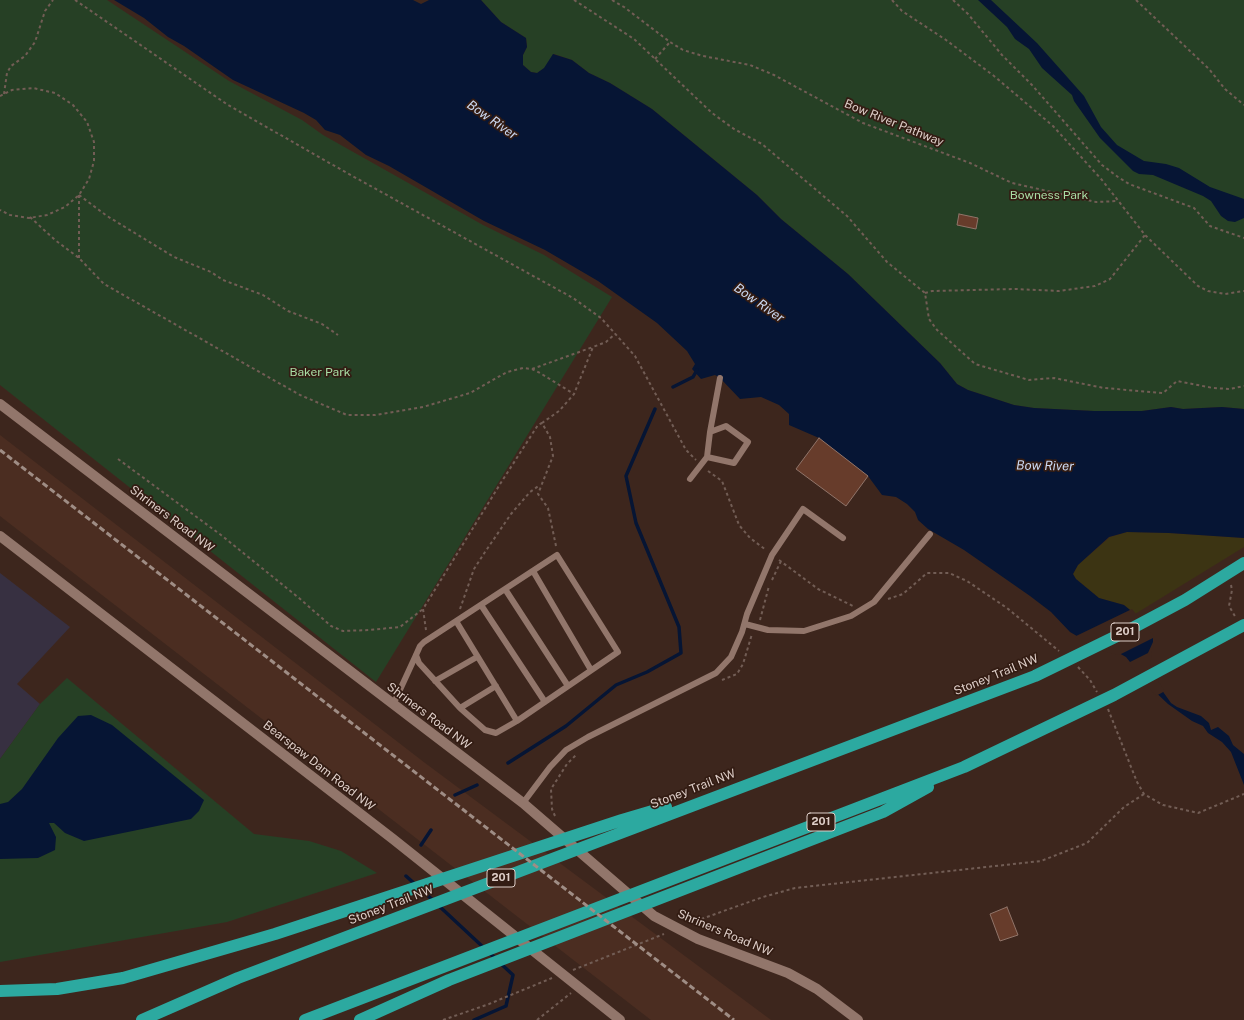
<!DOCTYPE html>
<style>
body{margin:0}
canvas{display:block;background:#3d261d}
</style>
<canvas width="1244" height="1020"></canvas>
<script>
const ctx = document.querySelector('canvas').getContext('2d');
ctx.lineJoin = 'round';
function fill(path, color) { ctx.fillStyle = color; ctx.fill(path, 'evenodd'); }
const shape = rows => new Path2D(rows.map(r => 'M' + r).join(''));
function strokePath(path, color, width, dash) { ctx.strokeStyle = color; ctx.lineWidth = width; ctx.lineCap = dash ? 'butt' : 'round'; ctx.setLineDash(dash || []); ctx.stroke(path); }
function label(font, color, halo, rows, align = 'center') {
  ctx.font = font + ' "Public Sans",sans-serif'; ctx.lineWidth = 3.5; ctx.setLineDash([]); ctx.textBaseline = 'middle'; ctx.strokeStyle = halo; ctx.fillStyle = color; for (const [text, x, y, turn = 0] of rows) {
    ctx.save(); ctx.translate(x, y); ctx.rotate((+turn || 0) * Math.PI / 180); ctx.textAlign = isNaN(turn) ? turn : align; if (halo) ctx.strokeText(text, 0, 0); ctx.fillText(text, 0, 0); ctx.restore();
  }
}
fill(shape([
 [0,435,425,763,771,1020,651,1020,0,516]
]), '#4b2d21');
fill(shape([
 [0,573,70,627,17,684,40,704,0,759]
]), '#373041');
fill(shape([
 [0,0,107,0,229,81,302,120,323,135,483,225,544,255,612,297,376,682,0,385],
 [481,0,1244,0,1244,409,1222,407,1183,409,1171,407,1142,411,1094,411,1034,408,1014,405,968,390,957,384,940,363,848,274,781,219,757,195,652,109,610,83,589,73,572,60,554,54,545,68,537,73,531,72,523,65,523,55,527,47,526,38,501,22],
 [67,678,254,834,309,841,341,851,377,873,227,922,0,962,0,759,40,704]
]), '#264025');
fill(shape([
 [1127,532,1169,533,1244,538,1244,547,1135,614,1124,605,1099,598,1076,579,1073,574,1078,565,1110,537]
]), '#3c3413');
fill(shape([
 [114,0,413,0,421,4,429,0,481,0,501,22,526,38,527,47,523,55,523,65,531,72,537,73,544,68,553,54,572,60,589,73,610,83,652,109,757,195,781,219,848,274,940,363,957,384,968,390,1014,405,1034,408,1094,411,1142,411,1171,407,1183,409,1222,407,1244,409,1244,538,1169,533,1127,532,1109,537,1078,565,1073,574,1076,579,1099,598,1124,605,1135,614,1153,637,1153,642,1148,653,1147,666,1154,679,1171,703,1177,707,1201,716,1209,723,1211,730,1218,727,1229,736,1233,745,1244,754,1244,785,1231,752,1222,742,1208,733,1203,726,1192,721,1168,704,1149,686,1126,657,1117,652,1099,649,1070,632,1051,612,1030,596,964,550,928,529,918,520,915,512,907,504,896,497,882,495,868,476,819,438,789,425,789,414,779,405,761,397,740,399,720,378,715,375,701,379,692,369,695,364,687,351,657,323,598,281,545,250,484,221,389,166,366,155,340,135,325,130,316,120,304,113,233,80,184,46,168,37,144,18],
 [978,0,991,0,1037,43,1084,96,1101,127,1117,145,1144,161,1166,164,1179,168,1210,187,1244,199,1244,218,1235,222,1228,221,1221,216,1211,201,1203,196,1153,175,1139,174,1133,171,1100,138,1074,101,1072,95,1042,68,1029,49,1015,39,1007,27],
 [91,715,112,725,204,800,199,811,191,819,84,841,65,833,54,823,49,823,56,837,55,850,38,858,0,859,0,804,8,802,22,789,58,738,78,716]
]), '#061534');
fill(shape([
 [1132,609,1155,637,1119,655,1099,650,1074,637],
 [1152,651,1150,669,1165,691,1156,696,1128,663]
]), '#3d261d');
strokePath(shape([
 [673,387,693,377,697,370],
 [508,763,566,726,616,685,647,672,681,653,679,627,636,523,626,476,655,409],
 [455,795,477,785],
 [421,845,431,830],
 [406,876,416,885],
 [420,889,434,901],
 [438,905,513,975,506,1006,474,1020]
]), '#061534', 3.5);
const building = shape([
 [959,214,978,218,976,229,957,225,959,214],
 [819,438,868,476,846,506,796,469,819,438],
 [1007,907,1018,935,1000,941,990,914,1007,907]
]);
fill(building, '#673c2b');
strokePath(building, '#907469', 1);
strokePath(shape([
 [75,0,228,105,347,173,573,298,601,318,635,356,686,450,696,460],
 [574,0,634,39,712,113,734,129,762,144,847,216,887,262,925,293,929,319,937,330,975,364,1029,380,1054,378,1104,388,1163,393,1177,381,1213,388,1230,389,1244,386],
 [612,0,624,7,670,42,683,50,703,56,750,65,774,75,863,123,970,163,1012,183,1096,202,1118,201],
 [892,0,902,11,946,40,994,76,1053,126,1102,180,1145,235,1198,286,1208,291,1225,294,1244,291],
 [953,0,968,14,1002,55,1032,85,1102,165,1118,177,1129,184,1194,208,1210,226,1244,238],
 [1136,0,1209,69,1225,89,1244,105],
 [655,59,670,42],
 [4,94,7,73,11,66,25,56,35,42,45,11,53,0],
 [0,96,12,90,33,88,55,93,73,105,87,122,94,142,94,161,89,179,79,195,65,207,47,215,29,218,10,215,0,210],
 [79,195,107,216,174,257,211,272,223,280,263,295,288,311,322,324,338,335],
 [79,195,79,258],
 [30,217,55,240,79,258,104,284,300,395,347,415,375,415,423,407,470,393,507,372,523,368,532,369,540,373,574,394],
 [925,293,932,291,1015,289,1059,291,1095,286,1110,279,1145,235],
 [532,369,593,347],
 [118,459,221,535,299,598,331,626,343,631,369,630,400,627,423,609],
 [708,471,722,481,739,525,750,538,766,550],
 [556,546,548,508,538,494,553,456,550,437,542,423,559,411,574,394,593,347,606,342,615,334],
 [779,560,818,589,853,606],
 [772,580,781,561],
 [1231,585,1232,590,1229,606,1236,618],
 [888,599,903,594,927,573,949,573,967,581,1007,608,1059,651],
 [460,609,474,569,485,552,511,514,530,492,540,485],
 [760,620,769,586],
 [426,630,423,609,502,481,538,425,542,423],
 [1078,667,1090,680,1097,692],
 [722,680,737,674,743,664,752,634],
 [1108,709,1137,782,1144,794,1163,805,1198,813,1244,794],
 [555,816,552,809,551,789,567,764,576,755],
 [690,923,763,897,795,888,1041,861,1087,843,1124,807,1144,794],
 [573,970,664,934],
 [443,1020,489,1004,552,978],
 [537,1020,571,993]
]), '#725d55', 2, [3, 3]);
strokePath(shape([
 [710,432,720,378],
 [690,479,707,457,734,463,748,442,726,426,710,432,707,457],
 [533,571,591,670],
 [505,589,568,686],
 [481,605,545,702],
 [456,621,517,721],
 [745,624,768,630,804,631,851,616,874,602,930,534],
 [435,681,477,657],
 [393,705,416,655,420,646,424,642,557,555,618,652,517,721,496,733,485,730,460,708,419,663,416,655],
 [460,708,496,686],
 [523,803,550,767,566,750,588,737,716,673,731,657,742,632,747,614,772,555,803,509,843,538]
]), '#92766b', 6);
strokePath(shape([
 [0,404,523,803,654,916,698,939,788,973,817,989,858,1020],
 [0,536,393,839,620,1020]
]), '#92766b', 10);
strokePath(shape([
 [0,991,57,989,123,978,275,934,622,820,666,807],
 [142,1020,238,978,1035,676,1125,632,1185,600,1244,563],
 [305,1020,964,767,1114,695,1244,625],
 [360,1020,449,980,883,812,928,787]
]), '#2ca9a0', 12);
strokePath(shape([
 [0,450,734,1020]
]), '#9f8d85', 3, [6, 3]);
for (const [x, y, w] of [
 [1125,632,28],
 [821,822,28],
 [501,878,28]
]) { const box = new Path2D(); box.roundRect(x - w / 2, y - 9, w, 18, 3); ctx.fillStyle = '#331c13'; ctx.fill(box); strokePath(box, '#decec8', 1); }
label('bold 11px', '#decec8', null, [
 ["201",1125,632],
 ["201",821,822],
 ["201",501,878]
]);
label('12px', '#decec8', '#331c13', [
 ["Bow River Pathway",894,123,22],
 ["Shriners Road NW",172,519,37],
 ["Stoney Trail NW",996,675,-22],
 ["Shriners Road NW",429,716,37],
 ["Bearspaw Dam Road NW",319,766,38],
 ["Stoney Trail NW",693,789,-21],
 ["Stoney Trail NW",391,905,-21],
 ["Shriners Road NW",725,933,23]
]);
label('12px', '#a8dea5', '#331c13', [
 ["Bowness Park",1049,195],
 ["Baker Park",320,372]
]);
label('italic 13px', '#cbd9f3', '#331c13', [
 ["Bow River",492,120,35],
 ["Bow River",759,303,35],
 ["Bow River",1045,466,1]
]);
</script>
